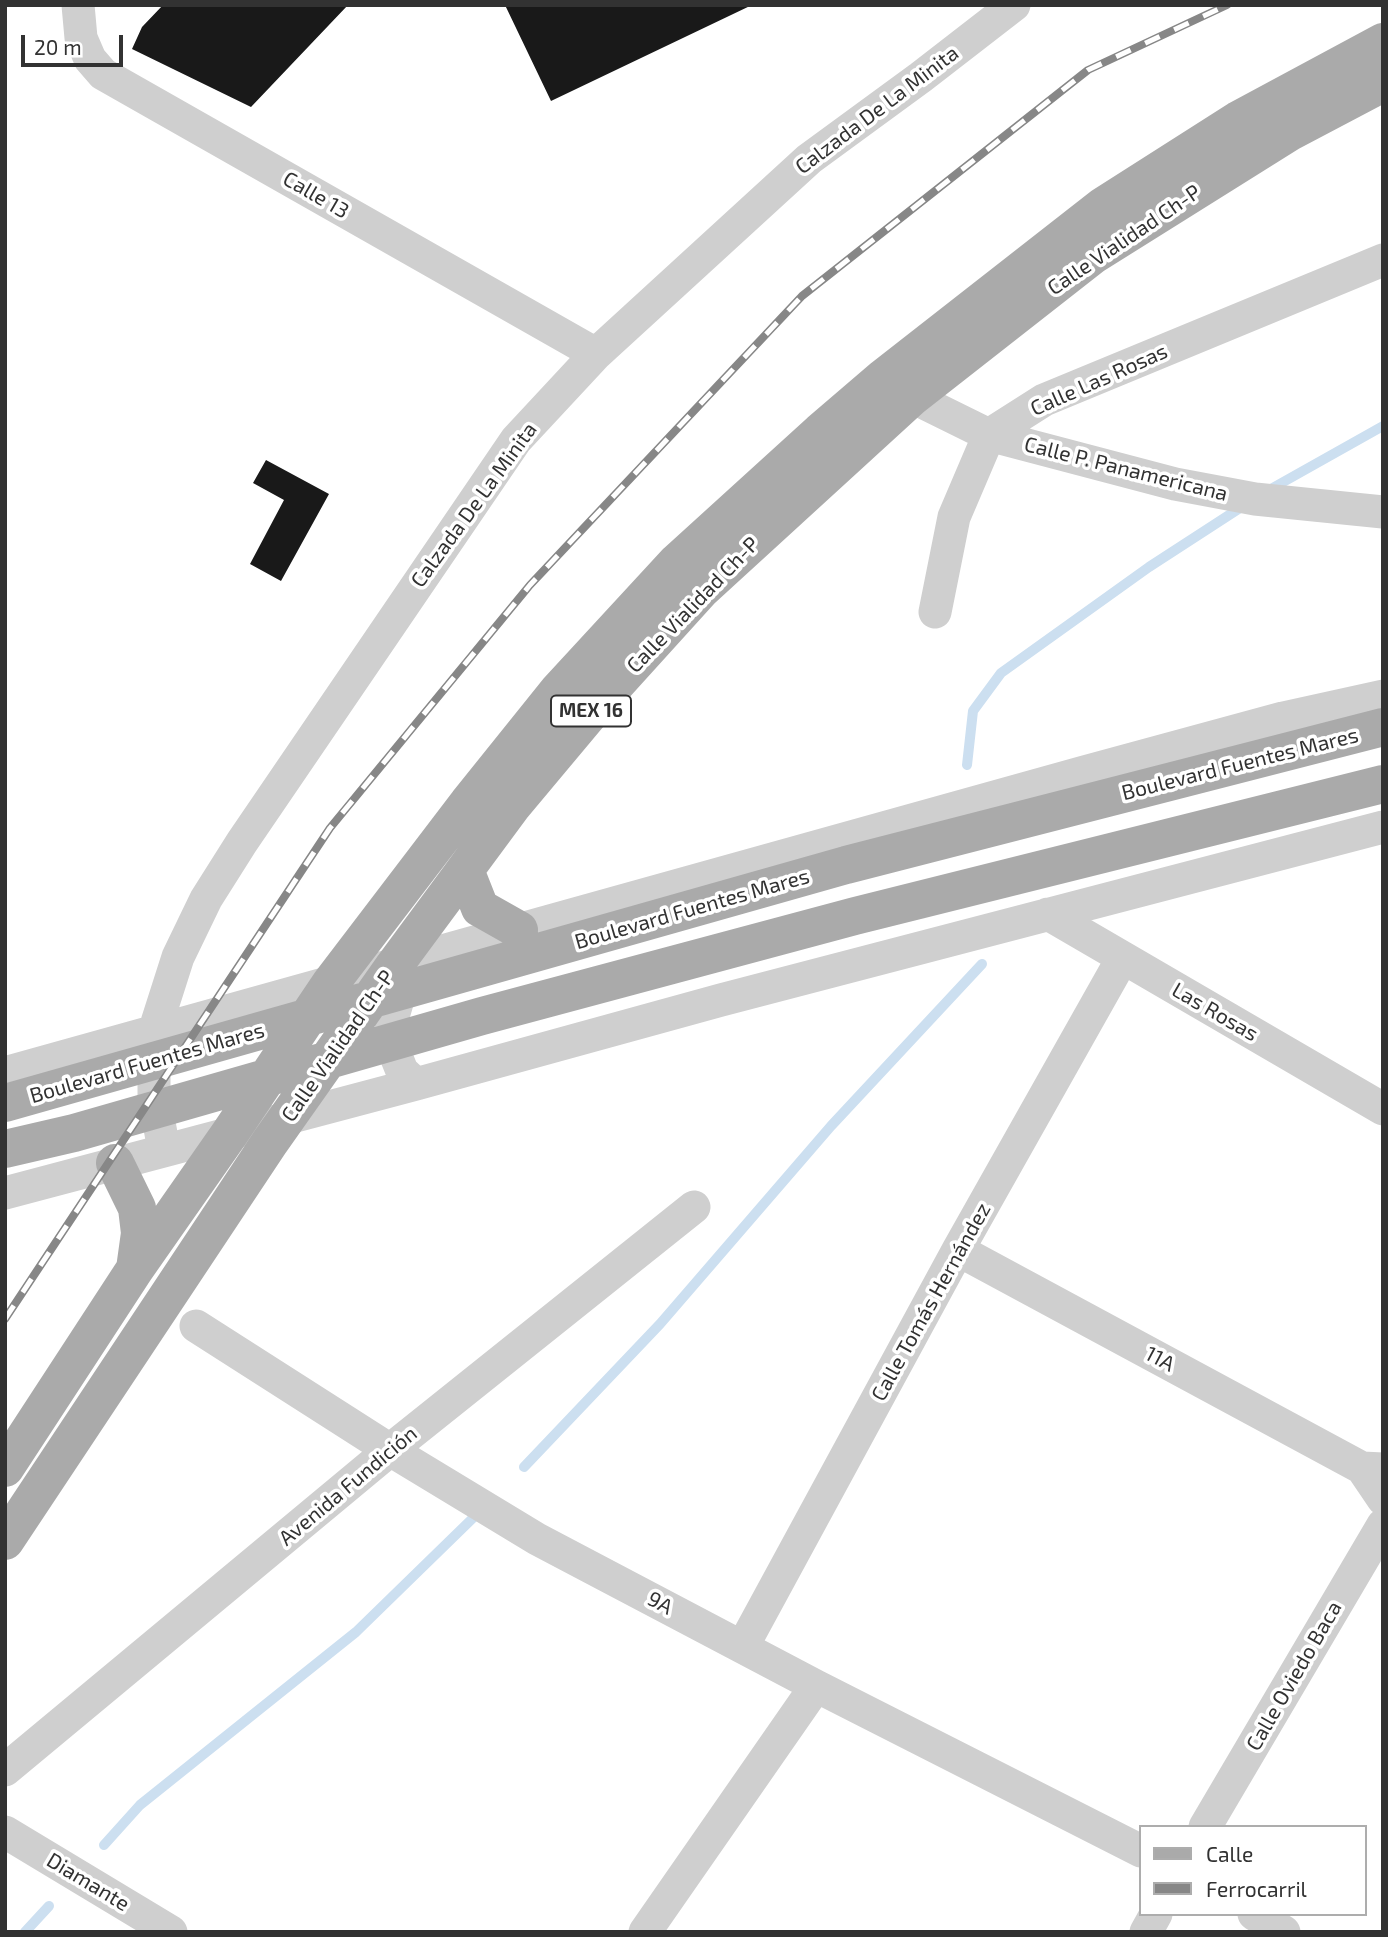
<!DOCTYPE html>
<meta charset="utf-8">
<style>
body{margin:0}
#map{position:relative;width:1388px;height:1937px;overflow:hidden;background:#fff;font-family:"Exo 2",sans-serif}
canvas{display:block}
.frame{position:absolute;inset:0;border:7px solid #323232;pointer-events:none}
.legend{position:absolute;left:1139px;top:1825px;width:228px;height:91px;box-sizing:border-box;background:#fff;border:2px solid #adadad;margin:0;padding:9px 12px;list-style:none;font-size:21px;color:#323232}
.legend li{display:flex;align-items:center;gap:14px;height:35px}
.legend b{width:35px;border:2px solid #adadad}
.scale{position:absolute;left:21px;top:35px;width:102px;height:32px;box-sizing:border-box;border:4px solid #323232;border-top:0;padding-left:9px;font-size:21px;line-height:24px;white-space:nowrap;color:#323232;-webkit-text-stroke:5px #fff;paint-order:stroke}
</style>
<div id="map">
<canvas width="1388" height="1937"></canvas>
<div class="frame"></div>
<ul class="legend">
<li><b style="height:9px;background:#aaa"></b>Calle</li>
<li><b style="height:9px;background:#878787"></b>Ferrocarril</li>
</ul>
<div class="scale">20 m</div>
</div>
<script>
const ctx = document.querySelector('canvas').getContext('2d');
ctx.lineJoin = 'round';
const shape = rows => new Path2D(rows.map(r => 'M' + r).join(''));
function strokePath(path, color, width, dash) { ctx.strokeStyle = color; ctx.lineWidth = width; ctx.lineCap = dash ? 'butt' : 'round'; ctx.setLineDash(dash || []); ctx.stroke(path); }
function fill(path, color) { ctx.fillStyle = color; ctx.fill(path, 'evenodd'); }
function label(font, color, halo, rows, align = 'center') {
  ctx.font = font + ' "Exo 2",sans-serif'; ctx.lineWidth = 7; ctx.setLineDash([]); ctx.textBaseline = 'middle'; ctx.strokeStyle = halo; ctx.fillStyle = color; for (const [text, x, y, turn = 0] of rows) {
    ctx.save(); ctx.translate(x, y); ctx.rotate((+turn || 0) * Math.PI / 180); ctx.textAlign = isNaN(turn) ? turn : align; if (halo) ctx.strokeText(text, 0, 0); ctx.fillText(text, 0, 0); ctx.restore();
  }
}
strokePath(shape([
 [1269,490,1383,426],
 [967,765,973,711,1001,673,1149,567,1243,506],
 [524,1467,660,1324,831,1126,982,964],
 [104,1845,140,1805,356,1632,474,1517],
 [25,1932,49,1906]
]), '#ccdff0', 10);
fill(shape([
 [163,5,348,5,251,107,132,49,142,27],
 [505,5,752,5,551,101],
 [266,460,329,494,281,581,250,564,284,500,253,483]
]), '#191919');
strokePath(shape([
 [78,5,81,38,90,59,103,74,596,354],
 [892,384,912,397,989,435,1175,484,1255,499,1383,512],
 [935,612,954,517,989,435,1044,400,1383,260],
 [1048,914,1383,1109],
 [413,973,399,996,392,1020,390,1041,402,1071,416,1084],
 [5,1073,1081,773,1283,718,1383,696],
 [164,1150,154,1095,154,1032,178,957,206,899,242,842,516,440,596,354,809,159,921,77,1014,5],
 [5,1193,416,1084,721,1000,1383,827],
 [958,1250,1362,1468,1383,1469],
 [196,1326,390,1450,537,1539,816,1686,1141,1851],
 [1362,1468,1383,1499],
 [743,1646,958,1250,1122,959],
 [5,1770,390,1450,694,1207],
 [1205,1827,1383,1525],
 [5,1832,171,1932],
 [1254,1914,1284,1932],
 [645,1932,816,1686],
 [1146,1932,1156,1914]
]), '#cfcfcf', 33);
strokePath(shape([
 [465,870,480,908,519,930],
 [5,1103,846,865,1383,727],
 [5,1149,74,1133,482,1016,855,916,1383,784],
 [115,1163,137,1208,140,1233,135,1269],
 [5,1468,135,1269,230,1133,330,984,468,803,558,691,677,562,820,432,883,378,1103,206,1238,120,1383,42],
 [5,1541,270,1142,394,966,513,805,595,707,701,590,912,397,1092,256,1290,132,1383,83]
]), '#aaa', 38);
const rail = shape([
 [5,1319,330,828,530,585,802,296,1088,70,1227,5]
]);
strokePath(rail, '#878787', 8);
strokePath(rail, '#fff', 5, [16]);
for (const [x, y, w] of [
 [591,711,80]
]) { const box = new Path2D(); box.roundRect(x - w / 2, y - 15.5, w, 31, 5); ctx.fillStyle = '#fff'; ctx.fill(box); strokePath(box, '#323232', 2); }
label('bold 19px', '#323232', null, [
 ["MEX 16",591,711]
]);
label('21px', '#323232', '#fff', [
 ["Calzada De La Minita",877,110,-37],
 ["Calle 13",316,195,30],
 ["Calle Vialidad Ch-P",1124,240,-34],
 ["Calle Las Rosas",1099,380,-24],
 ["Calle P. Panamericana",1126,469,14],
 ["Calzada De La Minita",474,505,-54],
 ["Calle Vialidad Ch-P",693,605,-46],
 ["Boulevard Fuentes Mares",1240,764,-14],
 ["Boulevard Fuentes Mares",692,909,-16],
 ["Las Rosas",1215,1012,30],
 ["Calle Vialidad Ch-P",338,1046,-55],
 ["Boulevard Fuentes Mares",147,1063,-16],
 ["Calle Tomás Hernández",931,1302,-61],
 ["11A",1160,1359,28],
 ["Avenida Fundición",348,1486,-40],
 ["9A",660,1603,28],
 ["Calle Oviedo Baca",1294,1676,-60],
 ["Diamante",88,1882,31]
]);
</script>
